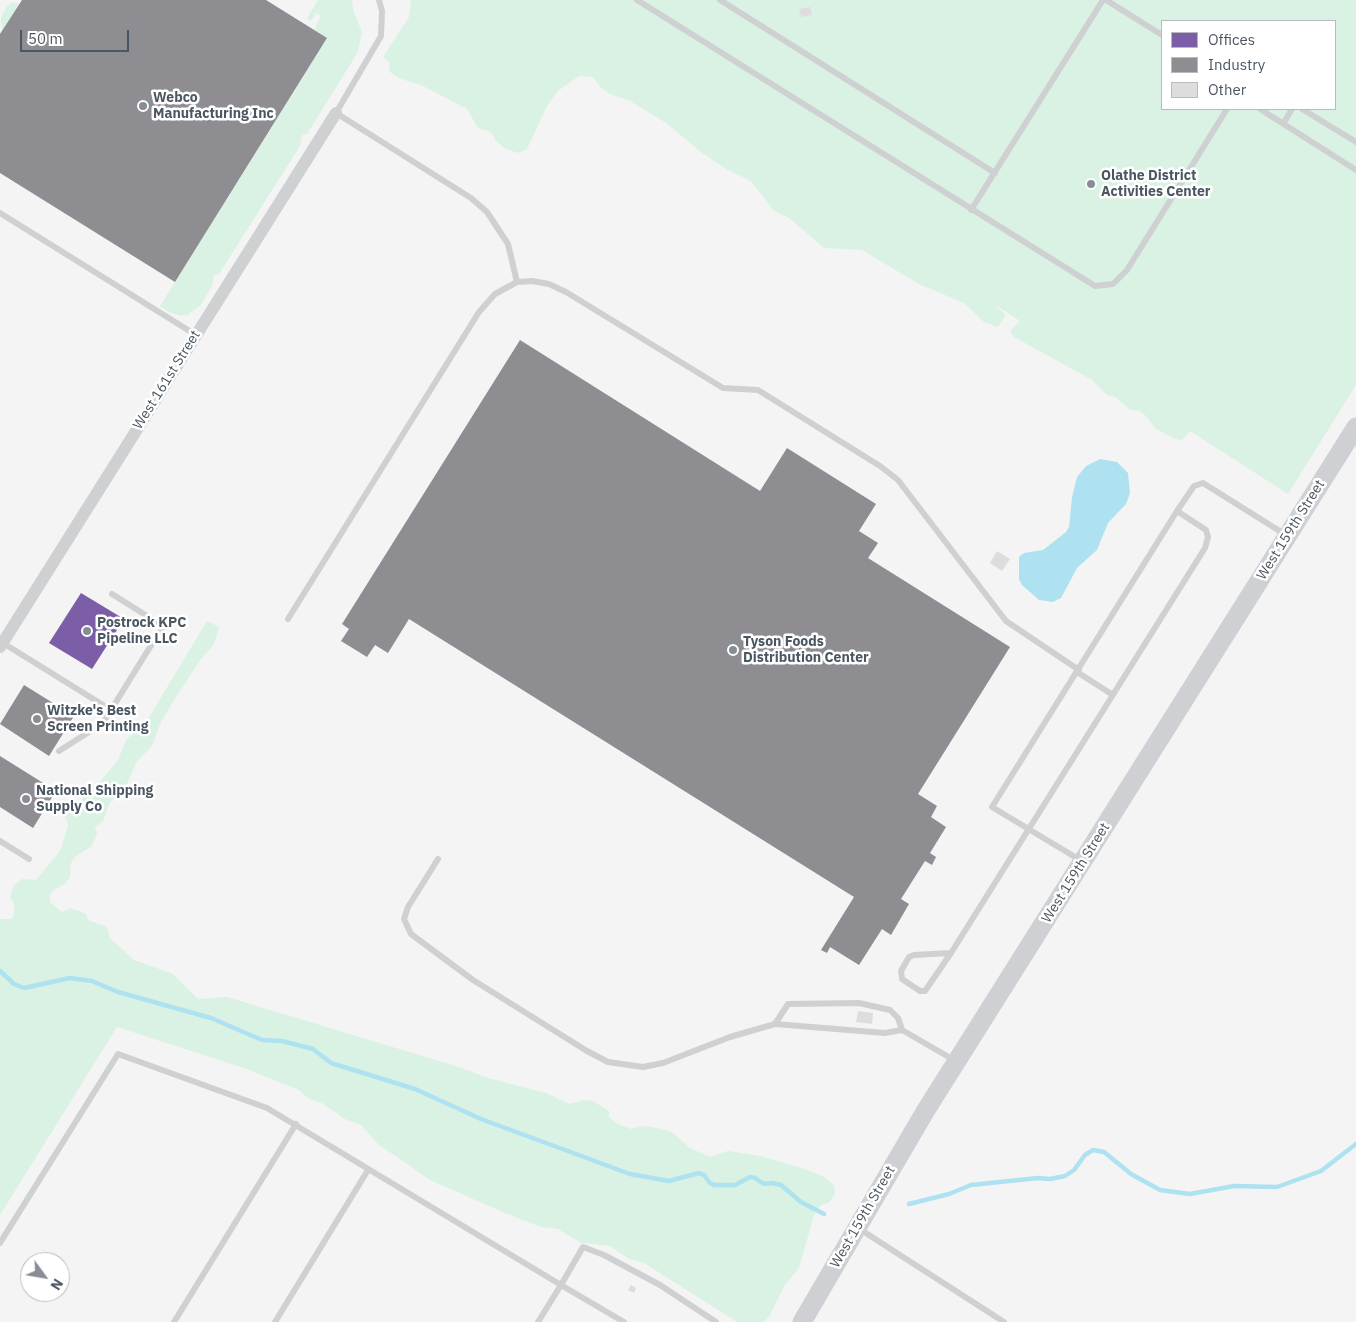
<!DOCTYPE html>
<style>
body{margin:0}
#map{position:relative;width:1356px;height:1322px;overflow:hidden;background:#f4f4f4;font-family:"IBM Plex Sans",sans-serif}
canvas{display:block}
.legend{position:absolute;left:1161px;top:20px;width:175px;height:90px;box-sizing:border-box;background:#fff;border:1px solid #b7bbc0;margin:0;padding:6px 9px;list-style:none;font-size:15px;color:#4a5661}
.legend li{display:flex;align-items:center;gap:10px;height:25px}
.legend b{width:25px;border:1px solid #b7bbc0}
.north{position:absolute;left:20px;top:1252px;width:50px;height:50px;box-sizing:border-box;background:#fff;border:1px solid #b7bbc0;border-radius:50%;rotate:122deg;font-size:14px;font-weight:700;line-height:20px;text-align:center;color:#4a5661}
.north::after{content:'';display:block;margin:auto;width:18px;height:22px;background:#868d94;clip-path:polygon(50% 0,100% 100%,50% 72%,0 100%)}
.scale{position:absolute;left:20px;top:30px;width:109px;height:22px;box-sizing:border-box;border:2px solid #4a5661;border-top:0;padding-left:6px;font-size:15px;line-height:18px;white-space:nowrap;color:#4a5661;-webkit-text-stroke:4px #fff;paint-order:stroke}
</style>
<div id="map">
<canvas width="1356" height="1322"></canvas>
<ul class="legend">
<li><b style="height:14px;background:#7b5ea7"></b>Offices</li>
<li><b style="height:14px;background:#8d8d92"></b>Industry</li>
<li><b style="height:14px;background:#ddddde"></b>Other</li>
</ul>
<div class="north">N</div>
<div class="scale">50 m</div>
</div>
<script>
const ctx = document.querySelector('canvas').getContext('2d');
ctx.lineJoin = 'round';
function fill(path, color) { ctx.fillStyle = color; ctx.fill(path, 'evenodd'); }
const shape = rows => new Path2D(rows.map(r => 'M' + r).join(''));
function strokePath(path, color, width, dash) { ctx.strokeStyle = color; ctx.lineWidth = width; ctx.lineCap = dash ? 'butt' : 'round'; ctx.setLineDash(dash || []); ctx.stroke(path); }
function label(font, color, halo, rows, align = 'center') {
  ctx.font = font + ' "IBM Plex Sans",sans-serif'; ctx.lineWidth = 5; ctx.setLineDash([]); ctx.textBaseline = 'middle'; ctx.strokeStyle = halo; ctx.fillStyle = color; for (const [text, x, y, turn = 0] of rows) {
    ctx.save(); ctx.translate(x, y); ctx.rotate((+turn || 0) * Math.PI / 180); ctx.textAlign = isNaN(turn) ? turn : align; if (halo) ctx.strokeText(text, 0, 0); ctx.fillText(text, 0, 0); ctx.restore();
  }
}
fill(shape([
 [318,0,352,0,353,10,362,32,358,52,307,134,302,135,300,146,219,274,214,275,212,286,200,306,187,315,178,315,169,312,160,306,327,39,314,30,321,16,316,13,311,21,307,18],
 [411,0,1356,0,1356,385,1288,494,1190,431,1182,440,1175,439,1156,429,1145,415,1140,411,1130,410,1117,398,1107,395,1092,380,1014,337,1010,331,1020,321,994,304,1006,315,998,327,984,322,964,303,919,284,862,250,824,248,789,218,774,211,751,181,726,169,701,152,666,123,630,101,610,94,600,87,593,77,579,76,558,91,547,106,527,149,518,153,506,149,496,141,491,132,478,128,467,109,421,85,398,78,390,72,389,62,383,57,409,17],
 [1162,21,1335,21,1335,109,1162,109],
 [13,2,19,4,2,31,1,18,7,6],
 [207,621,219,627,214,644,201,659,174,700,161,722,152,746,137,761,125,788,116,795,109,804,103,821,95,827,97,834,92,846,75,857,71,863,70,877,65,884,53,890,50,896,50,902,62,912,71,908,86,914,88,920,107,927,110,938,134,960,173,974,198,999,227,997,459,1067,488,1078,546,1093,569,1104,584,1100,593,1101,609,1111,609,1117,618,1124,631,1129,643,1126,657,1128,672,1132,690,1148,710,1157,728,1151,760,1156,805,1169,824,1177,834,1185,835,1194,830,1202,821,1205,814,1215,799,1268,785,1285,769,1317,763,1322,737,1322,644,1263,629,1259,610,1246,581,1243,558,1229,541,1227,505,1213,430,1180,378,1144,361,1125,345,1119,322,1103,309,1099,299,1090,244,1068,117,1027,0,1215,0,919,11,919,14,917,14,904,10,897,14,885,22,879,36,880,60,851,68,826,67,820,61,814,61,807,65,803,75,804,78,808,81,807,84,792,99,783,118,760,126,740,134,732,142,729]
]), '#d9f2e3');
fill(shape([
 [1100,459,1117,462,1128,473,1130,493,1126,504,1108,523,1097,550,1077,568,1061,598,1053,602,1039,600,1022,585,1019,579,1019,557,1024,553,1043,550,1066,532,1069,527,1072,497,1077,477,1086,466]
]), '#aee2f0');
fill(shape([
 [81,593,124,619,92,669,49,643]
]), '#7b5ea7');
fill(shape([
 [22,0,266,0,327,38,175,282,0,173,0,34],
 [520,340,760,491,787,448,876,504,859,531,878,543,868,558,1010,647,918,794,937,806,931,817,946,827,930,853,936,857,932,865,925,861,901,899,909,904,891,935,882,929,859,965,830,947,827,953,821,950,854,897,409,619,388,653,375,645,367,657,341,641,349,629,342,624],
 [24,685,74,716,49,756,0,724],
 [0,756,56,791,33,828,0,807]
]), '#8d8d92');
strokePath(shape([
 [0,971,14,984,24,988,70,978,92,981,118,992,211,1018,262,1040,282,1041,313,1049,331,1063,415,1089,481,1119,630,1174,669,1181,699,1173,704,1175,710,1183,714,1185,735,1185,750,1177,755,1178,764,1184,772,1183,781,1185,801,1202,824,1214],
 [909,1204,949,1194,971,1185,1038,1178,1050,1179,1065,1176,1074,1170,1085,1155,1093,1150,1104,1152,1131,1174,1160,1190,1190,1194,1234,1186,1277,1187,1321,1171,1356,1144]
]), '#aee2f0', 4.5);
fill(shape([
 [810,7,812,15,801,17,799,9],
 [997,551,1010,559,1002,571,990,563],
 [858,1011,873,1013,872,1024,856,1022],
 [631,1285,636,1288,634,1293,628,1290]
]), '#ddddde');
strokePath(shape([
 [379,0,382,11,381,36,336,113,471,198,487,212,508,244,517,282],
 [637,0,1095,286,1113,284,1127,270,1227,109],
 [720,0,995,173],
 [1106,0,1162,35],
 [1260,109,1356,170],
 [1302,109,1356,142],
 [1283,124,1292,109],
 [971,210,1103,0],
 [0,213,196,335],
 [288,619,479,312,495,294,517,282,532,281,549,284,566,292,723,388,758,390,880,466,898,480,1006,621,1079,670],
 [3,643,111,710,163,626,112,594],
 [1077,672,1113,695],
 [59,751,103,723,111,710],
 [0,841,29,859],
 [438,859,408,907,404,919,411,934,473,980,587,1051,608,1062,643,1067,663,1063,730,1037,775,1024,885,1033,902,1030,954,1060],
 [1080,860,992,807,1177,511,1194,486,1203,483,1286,535],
 [951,953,925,991,920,991,902,979,901,971,909,957,914,955,951,953,1205,548,1208,537,1206,530,1177,511],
 [775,1024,788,1004,859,1003,890,1010,898,1018,902,1030],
 [858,1228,1004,1322],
 [0,1243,118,1054,267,1108,561,1285,583,1247,604,1255,660,1285,716,1322],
 [174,1322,296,1124],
 [275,1322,368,1170],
 [538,1322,561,1285,624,1322]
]), '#ced0d2', 6);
strokePath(shape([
 [0,647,336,113]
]), '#ced0d2', 12);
strokePath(shape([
 [802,1322,926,1110,1356,427]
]), '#ced0d4', 19);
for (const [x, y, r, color] of [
 [143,106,5,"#868d94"],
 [1091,184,5,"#868d94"],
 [87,631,5,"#868d94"],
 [733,650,5,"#868d94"],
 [37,719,5,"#868d94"],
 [26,799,5,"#868d94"]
]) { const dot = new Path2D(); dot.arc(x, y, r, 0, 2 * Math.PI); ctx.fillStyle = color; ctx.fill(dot); strokePath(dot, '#fff', 2); }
label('bold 14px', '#4a5661', '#fff', [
 ["Webco",153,98],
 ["Manufacturing Inc",153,114],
 ["Olathe District",1101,176],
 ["Activities Center",1101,192],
 ["Postrock KPC",97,623],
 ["Pipeline LLC",97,639],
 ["Tyson Foods",743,642],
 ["Distribution Center",743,658],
 ["Witzke's Best",47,711],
 ["Screen Printing",47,727],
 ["National Shipping",36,791],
 ["Supply Co",36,807]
], 'left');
label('14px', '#4a5661', '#fff', [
 ["West 161st Street",167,380,-58],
 ["West 159th Street",1291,530,-58],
 ["West 159th Street",1076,873,-58],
 ["West 159th Street",863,1217,-60]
]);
</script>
